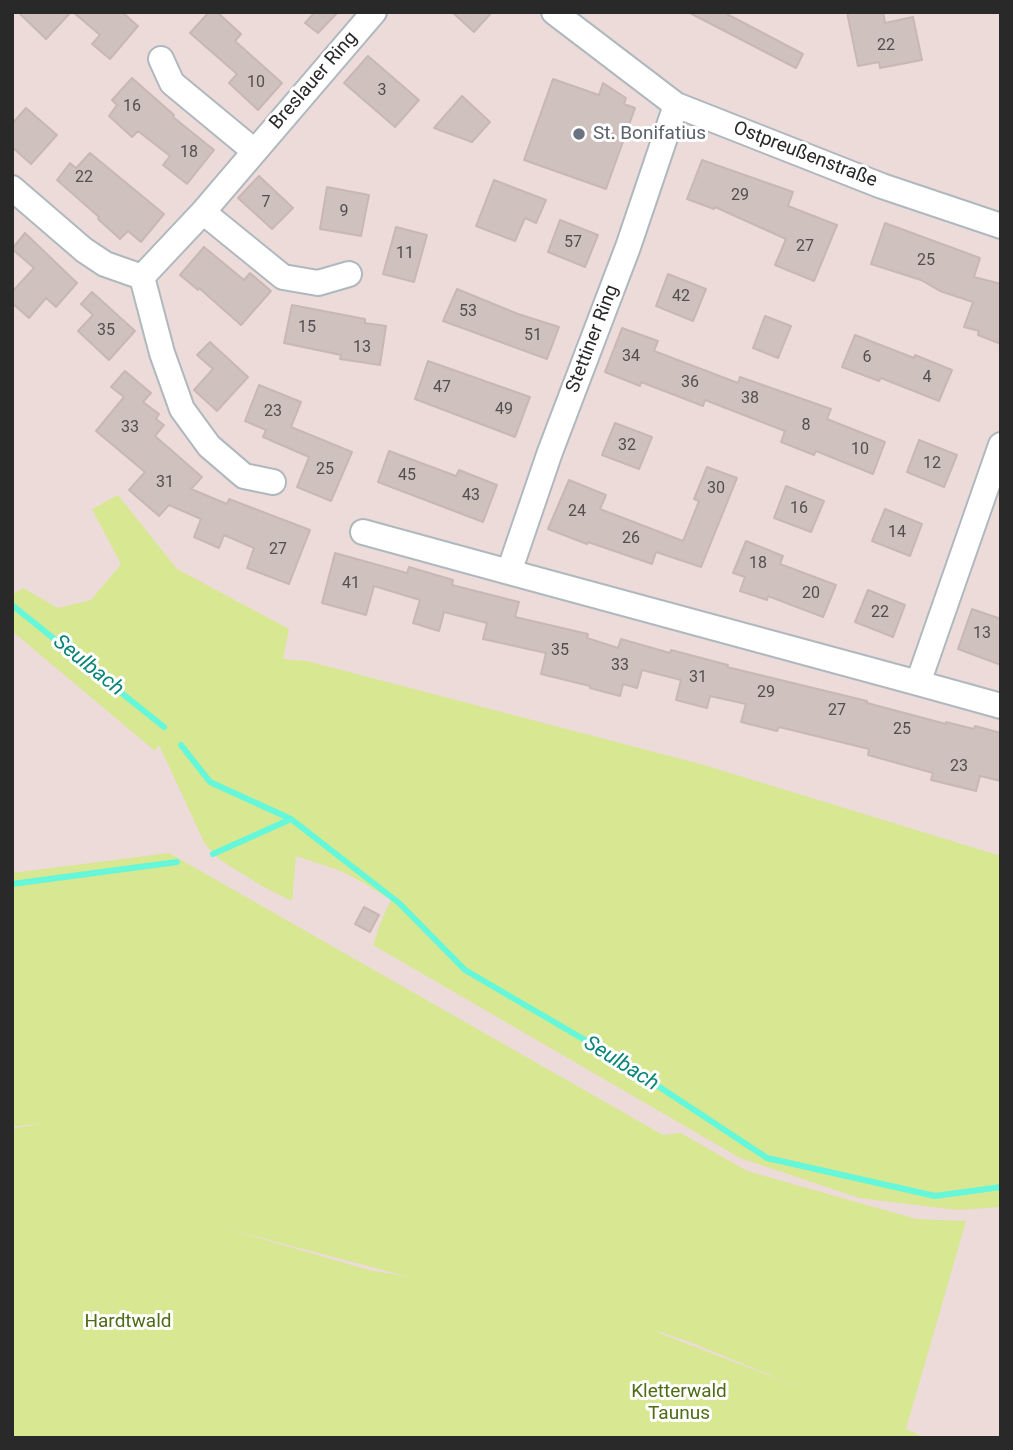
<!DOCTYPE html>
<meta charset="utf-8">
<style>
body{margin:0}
#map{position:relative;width:1013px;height:1450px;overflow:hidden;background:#eddbda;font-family:Roboto,sans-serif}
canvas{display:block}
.frame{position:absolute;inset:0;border:14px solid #292929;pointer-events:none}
</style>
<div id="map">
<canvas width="1013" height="1450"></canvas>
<div class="frame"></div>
</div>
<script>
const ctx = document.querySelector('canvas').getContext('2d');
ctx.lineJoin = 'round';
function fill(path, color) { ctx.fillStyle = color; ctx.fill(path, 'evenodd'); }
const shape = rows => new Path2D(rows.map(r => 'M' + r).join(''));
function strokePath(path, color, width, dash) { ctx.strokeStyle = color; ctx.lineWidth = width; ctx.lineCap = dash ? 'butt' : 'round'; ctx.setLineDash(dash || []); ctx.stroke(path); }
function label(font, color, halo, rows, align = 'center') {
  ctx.font = font + ' Roboto,sans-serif'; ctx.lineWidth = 6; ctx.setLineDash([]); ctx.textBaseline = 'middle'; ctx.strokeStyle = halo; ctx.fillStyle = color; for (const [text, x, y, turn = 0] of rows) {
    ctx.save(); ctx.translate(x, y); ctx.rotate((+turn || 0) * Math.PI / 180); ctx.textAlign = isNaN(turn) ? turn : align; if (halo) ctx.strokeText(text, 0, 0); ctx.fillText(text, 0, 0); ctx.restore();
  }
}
fill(shape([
 [118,495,177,569,289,629,283,659,307,661,704,765,1001,856,1001,1207,958,1210,859,1198,740,1158,373,945,382,919,391,900,362,882,341,871,296,856,292,901,262,886,219,859,205,844,159,745,155,751,12,631,12,595,23,588,58,608,91,600,121,564,92,509],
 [169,853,663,1135,681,1133,747,1171,916,1219,966,1221,906,1429,926,1438,12,1438,12,1129,42,1123,12,1127,12,873],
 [224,1228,409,1277,369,1270],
 [660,1332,690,1342,799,1387,659,1333]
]), '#d7e792');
strokePath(shape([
 [12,605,164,727],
 [181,745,210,782,291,819,399,903,465,970,614,1057,767,1158,935,1196,1001,1187],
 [213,854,291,819],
 [12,884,177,862]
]), '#64f7d9', 6);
const building = shape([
 [18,12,71,12,46,39,18,12],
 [73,12,122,12,138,26,110,59,92,44,100,35,73,12],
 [209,12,217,12,241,34,235,41,282,83,258,110,229,83,237,74,190,33,209,12],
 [315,12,338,12,318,33,305,23,315,12],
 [452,12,492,12,474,32,452,12],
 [688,12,723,12,803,54,796,68,688,12],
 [847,12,883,12,885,23,913,17,922,60,880,68,879,62,858,66,847,12],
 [368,56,419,100,395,127,344,83,368,56],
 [132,78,174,115,173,117,214,150,187,184,163,165,170,156,138,131,132,137,109,116,117,105,112,100,132,78],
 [553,79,599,95,603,83,626,98,624,104,635,108,606,189,524,160,553,79],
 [462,96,490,122,472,142,434,128,462,96],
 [26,108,57,135,31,164,12,147,12,124,26,108],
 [90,153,164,214,141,242,128,231,120,239,98,219,99,217,57,180,70,163,76,168,90,153],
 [702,160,793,192,788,206,837,225,814,281,775,265,786,239,715,207,714,209,687,199,702,160],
 [259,176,293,208,272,229,238,198,259,176],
 [494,180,546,200,536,223,525,218,515,241,476,226,494,180],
 [327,187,369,195,361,236,320,229,327,187],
 [560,220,598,235,585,267,548,252,560,220],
 [885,223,980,258,974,277,1001,284,1001,344,978,335,979,331,964,327,973,302,940,291,921,280,871,264,885,223],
 [396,227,427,235,414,282,383,274,396,227],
 [25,233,77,283,56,307,46,298,29,318,12,303,12,292,34,268,12,249,25,233],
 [204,247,244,280,250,273,271,291,241,325,199,288,198,290,180,275,204,247],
 [668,274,706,289,693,321,656,306,668,274],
 [457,289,518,314,559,327,547,359,443,321,457,289],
 [92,292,135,331,109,360,78,331,93,315,81,304,92,292],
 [292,305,365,319,365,323,386,326,380,365,340,359,341,355,284,343,292,305],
 [765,316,791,326,778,358,753,348,765,316],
 [622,328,658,341,654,351,738,383,740,377,831,409,827,419,885,442,873,474,816,451,814,455,781,442,785,431,705,400,703,406,641,382,640,386,605,372,622,328],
 [855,335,914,358,915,355,952,370,939,401,881,378,879,381,842,367,855,335],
 [210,342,248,377,217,411,194,390,213,369,197,355,210,342],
 [428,361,530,397,515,437,415,399,428,361],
 [125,371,151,393,143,402,159,414,156,419,164,425,155,436,202,477,191,489,227,504,229,499,310,530,289,584,247,568,254,548,224,535,219,548,194,537,201,519,169,505,159,516,129,490,145,472,96,431,124,397,111,387,125,371],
 [259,385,301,402,291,427,352,452,331,501,297,487,309,457,263,437,266,430,245,421,259,385],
 [615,423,652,437,639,469,602,455,615,423],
 [919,440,957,455,944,487,907,472,919,440],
 [389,451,456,476,459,470,497,485,483,522,378,482,389,451],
 [707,467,737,478,701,567,656,552,652,564,588,542,587,544,548,529,569,480,606,495,600,509,683,541,699,501,694,499,707,467],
 [786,486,824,501,811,532,774,518,786,486],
 [885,509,922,524,910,556,872,541,885,509],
 [746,541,783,556,780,564,836,585,823,617,768,596,767,600,740,591,745,577,733,573,746,541],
 [335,553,407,573,409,567,453,580,452,585,519,602,515,617,588,634,587,638,618,648,621,639,670,653,671,650,728,665,727,667,867,701,867,703,946,724,946,722,974,729,975,726,1001,733,1001,781,980,776,976,791,931,780,933,773,868,755,869,749,779,727,777,731,741,722,746,704,710,696,707,708,676,700,681,680,642,670,637,688,623,684,620,696,590,688,590,686,541,674,546,653,483,639,487,623,444,612,439,631,413,623,420,600,374,586,366,615,322,603,335,553],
 [868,590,905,605,893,637,855,622,868,590],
 [972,609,1001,619,1001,665,958,649,972,609],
 [364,907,379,915,370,932,355,924,364,907]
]);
fill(building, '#cec1be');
strokePath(building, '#c8b7b3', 2);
const minor = shape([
 [554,12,676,105,882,186,1001,226],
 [161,59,172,83,253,150],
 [676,105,628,247,550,452,509,572,918,683,1001,445],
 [12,188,84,250,105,264,142,277,203,212,374,12],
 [203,212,283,277,318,283,349,274],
 [142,277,162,353,182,409,209,446,244,476,273,482],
 [363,532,509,572],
 [918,683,1001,706]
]);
strokePath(minor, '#aeb8be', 28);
strokePath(minor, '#fff', 24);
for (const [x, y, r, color] of [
 [579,134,7,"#6b7280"]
]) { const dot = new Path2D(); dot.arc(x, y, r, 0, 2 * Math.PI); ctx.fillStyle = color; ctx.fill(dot); strokePath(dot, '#fff', 2.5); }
label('16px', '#524f4e', null, [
 ["22",886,46],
 ["10",256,83],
 ["3",382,91],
 ["16",132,107],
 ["18",189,153],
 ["22",84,178],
 ["29",740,196],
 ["7",266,203],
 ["9",344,212],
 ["57",573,243],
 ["27",805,247],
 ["11",405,254],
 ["25",926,261],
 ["42",681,297],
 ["53",468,312],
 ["15",307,328],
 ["35",106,331],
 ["51",533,336],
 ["13",362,348],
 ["34",631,357],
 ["6",867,358],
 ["4",927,378],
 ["36",690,383],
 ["47",442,388],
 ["38",750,399],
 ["49",504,410],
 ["23",273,412],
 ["8",806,426],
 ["33",130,428],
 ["32",627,446],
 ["10",860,450],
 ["12",932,464],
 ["25",325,470],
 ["45",407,476],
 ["31",165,483],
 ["30",716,489],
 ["43",471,496],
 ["16",799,509],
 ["24",577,512],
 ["14",897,533],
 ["26",631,539],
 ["27",278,550],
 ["18",758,564],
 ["41",351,584],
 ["20",811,594],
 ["22",880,613],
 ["13",982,634],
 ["35",560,651],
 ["33",620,666],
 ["31",698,678],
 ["29",766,693],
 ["27",837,711],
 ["25",902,730],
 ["23",959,767]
]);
label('19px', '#292929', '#fff', [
 ["Breslauer Ring",314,81,-49],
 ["Ostpreußenstraße",805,155,21],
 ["Stettiner Ring",593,339,-69]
]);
label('19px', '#5b616d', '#fff', [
 ["St. Bonifatius",593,134]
], 'left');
label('19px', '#4f6b14', '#fff', [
 ["Hardtwald",128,1322],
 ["Kletterwald",679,1392],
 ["Taunus",679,1414]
]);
label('italic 21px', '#078576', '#fff', [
 ["Seulbach",88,666,39],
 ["Seulbach",621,1064,32]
]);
</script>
